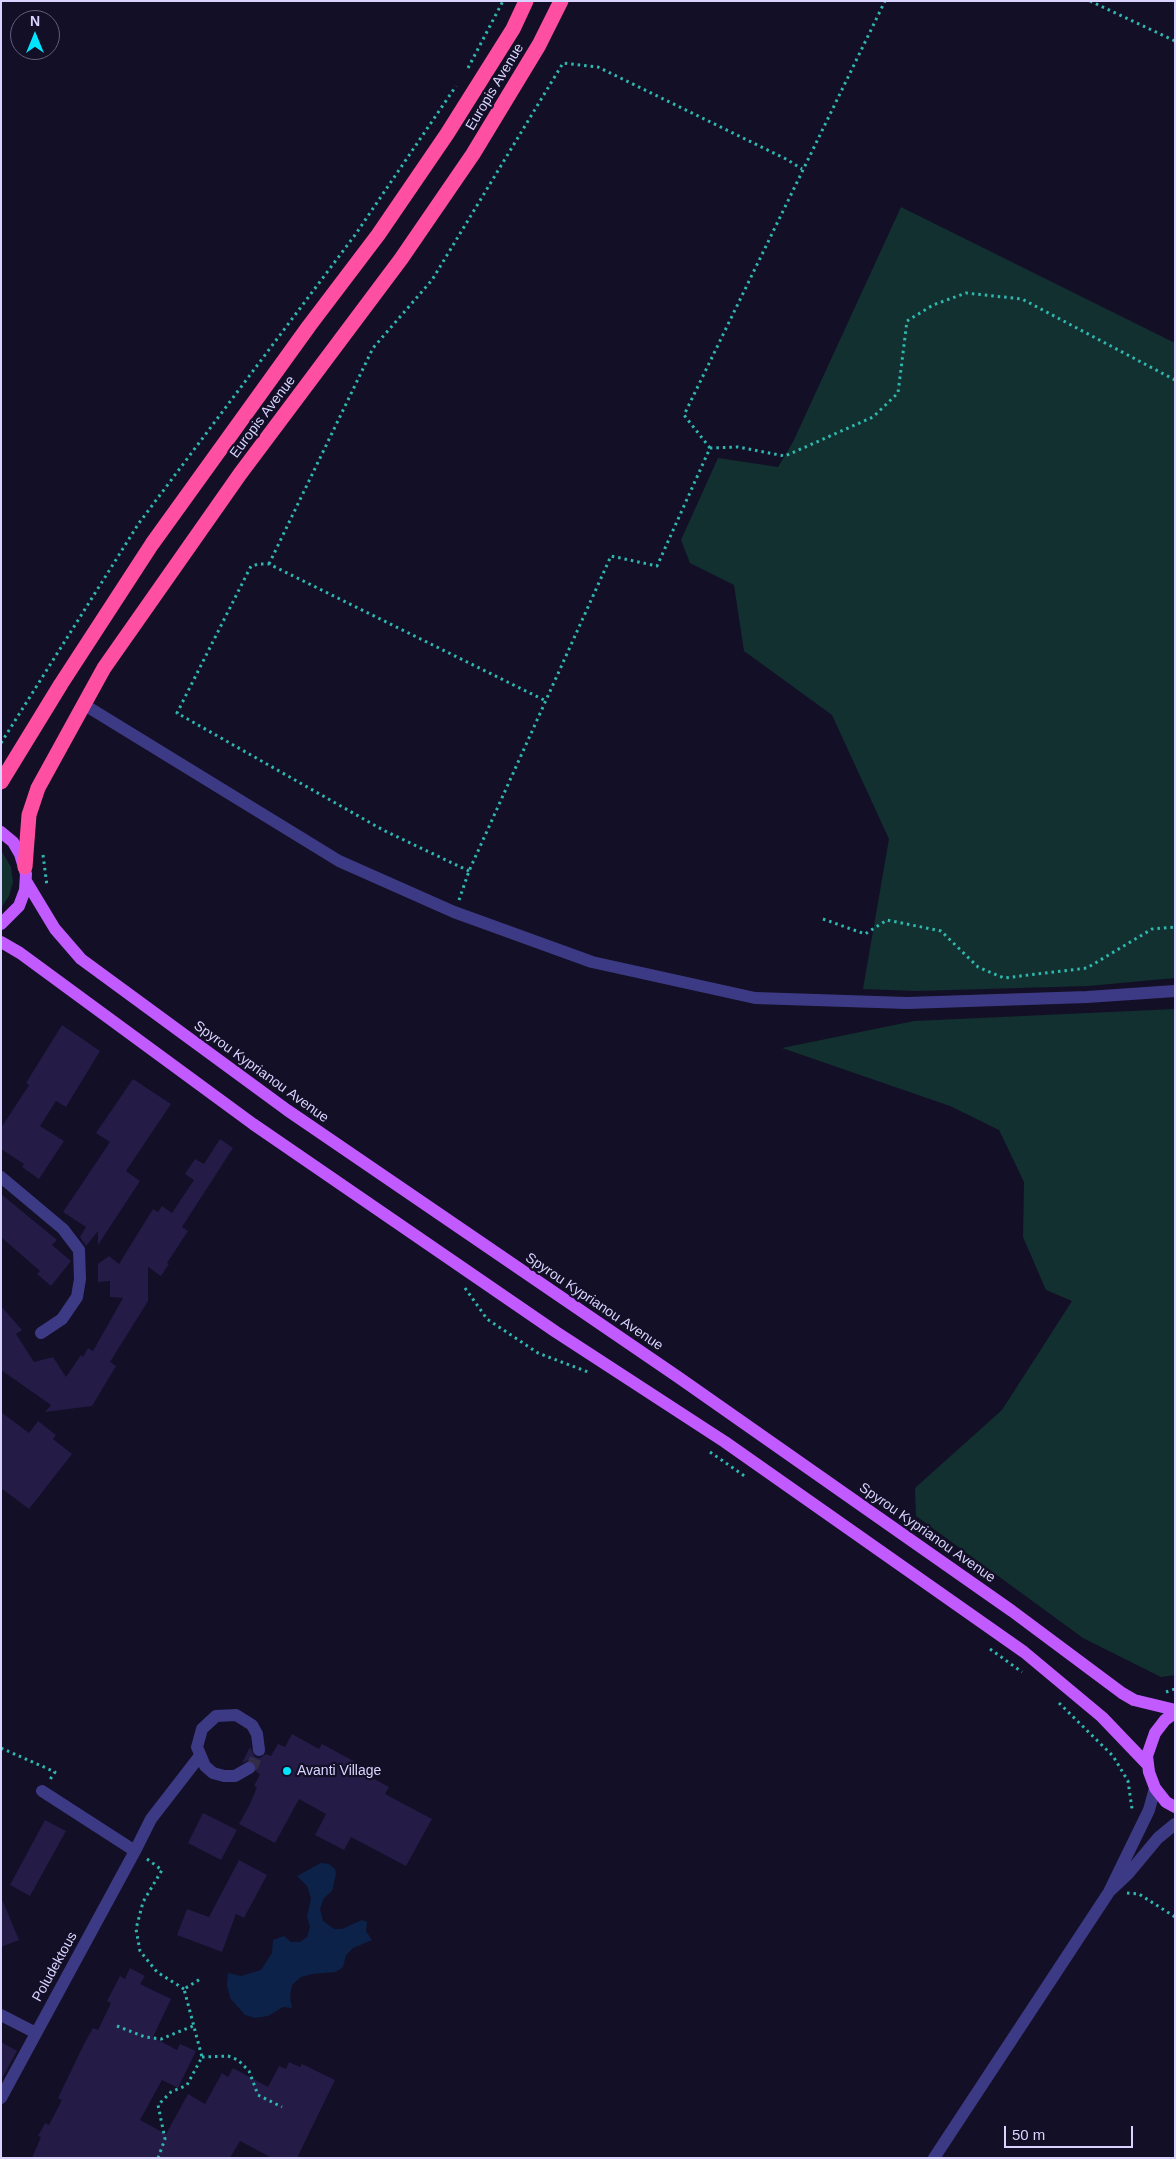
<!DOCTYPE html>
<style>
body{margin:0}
#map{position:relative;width:1176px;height:2159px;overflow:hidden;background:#130f26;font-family:Helvetica,sans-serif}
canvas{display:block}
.frame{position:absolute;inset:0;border:2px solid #d9d4ff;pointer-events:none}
.north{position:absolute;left:10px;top:10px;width:50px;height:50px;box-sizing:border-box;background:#130f26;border:1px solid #625e7d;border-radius:50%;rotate:0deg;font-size:14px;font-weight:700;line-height:20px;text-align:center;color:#d9d4ff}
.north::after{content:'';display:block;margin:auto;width:18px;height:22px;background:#00e5ff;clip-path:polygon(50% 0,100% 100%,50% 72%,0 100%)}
.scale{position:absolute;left:1004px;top:2126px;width:129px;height:22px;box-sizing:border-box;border:2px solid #d9d4ff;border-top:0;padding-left:6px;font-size:15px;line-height:18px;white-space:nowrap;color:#d9d4ff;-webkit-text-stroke:4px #130f26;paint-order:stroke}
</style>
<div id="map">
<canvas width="1176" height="2159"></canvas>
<div class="frame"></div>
<div class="north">N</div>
<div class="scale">50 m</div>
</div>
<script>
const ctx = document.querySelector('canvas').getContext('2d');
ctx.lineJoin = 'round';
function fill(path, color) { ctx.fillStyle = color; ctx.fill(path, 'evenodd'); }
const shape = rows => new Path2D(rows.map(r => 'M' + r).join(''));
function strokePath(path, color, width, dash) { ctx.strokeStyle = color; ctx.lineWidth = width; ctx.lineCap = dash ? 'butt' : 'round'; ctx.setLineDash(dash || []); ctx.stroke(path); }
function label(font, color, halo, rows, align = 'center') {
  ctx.font = font + ' Helvetica,sans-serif'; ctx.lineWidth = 4.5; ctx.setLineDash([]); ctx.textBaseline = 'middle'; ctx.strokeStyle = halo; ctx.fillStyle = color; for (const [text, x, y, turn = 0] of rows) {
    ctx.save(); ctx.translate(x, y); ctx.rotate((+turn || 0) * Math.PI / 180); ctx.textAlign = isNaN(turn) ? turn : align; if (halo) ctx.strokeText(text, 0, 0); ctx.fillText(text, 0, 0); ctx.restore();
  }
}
fill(shape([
 [901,207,1175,343,1175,978,1088,986,916,991,863,989,889,839,832,715,744,651,734,585,690,563,681,540,718,458,778,467,793,442],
 [1,850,11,867,13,882,9,896,1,908],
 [1175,1009,1175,1675,1161,1677,1083,1638,916,1516,915,1488,1002,1410,1072,1301,1046,1290,1023,1237,1024,1182,999,1130,950,1106,782,1048,914,1021]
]), '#12302f');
fill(shape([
 [321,1863,329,1864,335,1869,336,1874,332,1891,324,1898,320,1909,323,1921,334,1929,342,1929,362,1920,367,1922,366,1931,372,1940,353,1948,346,1955,343,1967,336,1972,312,1974,301,1977,292,1985,290,1997,292,2008,283,2007,268,2016,255,2018,245,2015,230,1998,227,1985,228,1973,241,1976,261,1970,272,1953,273,1940,284,1936,291,1942,300,1942,307,1937,310,1927,307,1917,311,1898,307,1886,297,1876]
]), '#0c2248');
fill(shape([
 [62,1025,100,1051,66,1107,56,1101,40,1126,64,1141,39,1179,22,1167,24,1164,1,1149,1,1128,29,1085,26,1083],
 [133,1079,171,1104,126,1171,140,1181,98,1245,98,1231,86,1246,80,1237,86,1227,63,1212,110,1142,96,1133],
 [220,1139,233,1148,182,1227,188,1231,167,1263,169,1264,161,1276,148,1267,148,1301,110,1362,116,1366,92,1406,45,1412,51,1405,1,1370,1,1306,22,1330,16,1334,34,1362,53,1357,66,1377,81,1355,83,1357,88,1348,93,1351,123,1298,110,1297,110,1281,98,1282,98,1264,109,1256,119,1264,153,1209,158,1212,162,1206,172,1213,194,1180,185,1174,195,1159,204,1164],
 [1,1194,57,1240,52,1245,71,1261,51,1286,37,1274,40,1271,1,1237],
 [1,1412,29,1433,38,1421,56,1435,53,1439,72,1454,29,1509,1,1488],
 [292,1734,319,1749,322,1744,359,1764,356,1769,389,1787,385,1794,432,1819,406,1866,351,1837,344,1850,315,1835,326,1814,299,1799,275,1843,239,1824,250,1804,257,1787,254,1786,260,1774,256,1772,257,1768,253,1761,249,1760,242,1763,250,1747,255,1757,260,1758,266,1754,271,1756,278,1744,285,1747],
 [203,1813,237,1830,221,1860,188,1843],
 [45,1820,66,1831,30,1896,10,1885],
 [239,1860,267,1875,244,1918,236,1914,222,1952,177,1935,187,1909,209,1917],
 [1,1897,19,1940,1,1947],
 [130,1968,145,1976,140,1984,171,1999,153,2037,177,2050,180,2044,196,2051,178,2088,162,2080,140,2120,166,2134,188,2094,205,2104,222,2073,228,2077,233,2068,268,2087,279,2066,286,2069,289,2062,300,2067,302,2064,335,2080,297,2158,272,2158,240,2141,230,2158,32,2158,41,2137,38,2136,45,2123,49,2125,62,2100,58,2098,84,2044,93,2028,98,2030,111,2003,107,2001,120,1976,125,1979],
 [1,2042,17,2051,1,2080]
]), '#241b47');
strokePath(shape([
 [249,1768,253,1765,259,1750]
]), '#312d47', 12, [12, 6]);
strokePath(shape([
 [1090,1,1175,41],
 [468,68,503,1],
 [710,448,684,415,885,1],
 [269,564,373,348,432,280,563,63,598,67,786,159,802,169],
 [1,743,139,523,355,235,456,86],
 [43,855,47,886],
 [469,871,383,830,177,713,251,566,259,564,269,564,546,701],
 [459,900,469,871,611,556,657,566,710,448,738,447,785,456,873,417,898,393,907,321,933,305,966,293,1022,299,1175,380],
 [823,919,865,934,887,920,941,931,978,967,1004,978,1087,968,1152,929,1175,927],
 [465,1288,487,1319,538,1353,588,1372],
 [710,1452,746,1477],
 [990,1649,1022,1672],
 [1166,1692,1175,1689],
 [1059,1703,1113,1756,1128,1781,1132,1809],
 [1,1748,55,1772,49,1781],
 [147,1859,162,1870,143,1902,136,1929,140,1951,157,1972,184,1989],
 [1127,1893,1139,1894,1175,1917],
 [117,2026,145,2037,161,2039,193,2026],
 [202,2057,228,2056,238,2060,249,2071,258,2095,282,2107],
 [158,2158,165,2139,158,2105,171,2092,187,2085,202,2057,184,1989,202,1978]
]), '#2fb8b0', 3, [2.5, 4]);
strokePath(shape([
 [83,704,339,861,454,912,592,962,755,998,907,1003,1087,997,1175,991],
 [1,1177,63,1229,79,1250,80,1279,77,1297,62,1319,41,1333],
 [249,1768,235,1776,224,1776,213,1773,205,1766,197,1747,202,1729,216,1716,236,1715,252,1725,257,1734,259,1750],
 [42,1791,135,1851],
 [1111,1890,1128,1874,1158,1838,1175,1824],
 [1,2015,36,2033],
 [1,2098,135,1851,151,1819,199,1757],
 [934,2158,1109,1892,1149,1810,1155,1788]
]), '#3d3a85', 12);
strokePath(shape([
 [1,832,13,842,20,854,26,874,25,890,19,906,1,924],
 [26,881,55,929,81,959,287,1110,678,1377,1012,1611,1122,1693,1134,1700,1175,1710],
 [1,942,20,953,253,1124,556,1332,725,1442,1024,1652,1102,1717,1147,1764],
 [1175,1713,1165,1720,1155,1733,1147,1756,1149,1772,1155,1788,1166,1802,1175,1807]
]), '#c25bff', 12);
strokePath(shape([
 [1,782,61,684,152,544,309,326,378,235,447,134,513,29,526,1],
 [25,867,29,815,38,788,104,668,240,474,401,259,473,154,539,45,561,1]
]), '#ff4fa3', 15);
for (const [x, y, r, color] of [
 [287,1771,5,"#00e5ff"]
]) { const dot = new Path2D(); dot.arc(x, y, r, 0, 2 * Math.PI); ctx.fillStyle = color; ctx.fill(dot); strokePath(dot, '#130f26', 2); }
label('14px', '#d9d4ff', '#130f26', [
 ["Europis Avenue",495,87,-59],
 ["Europis Avenue",263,417,-53],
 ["Spyrou Kyprianou Avenue",261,1072,36],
 ["Spyrou Kyprianou Avenue",594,1302,34],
 ["Spyrou Kyprianou Avenue",927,1533,35],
 ["Poludektous",55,1967,-61]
]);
label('14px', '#d9d4ff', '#130f26', [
 ["Avanti Village",297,1771]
], 'left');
</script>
